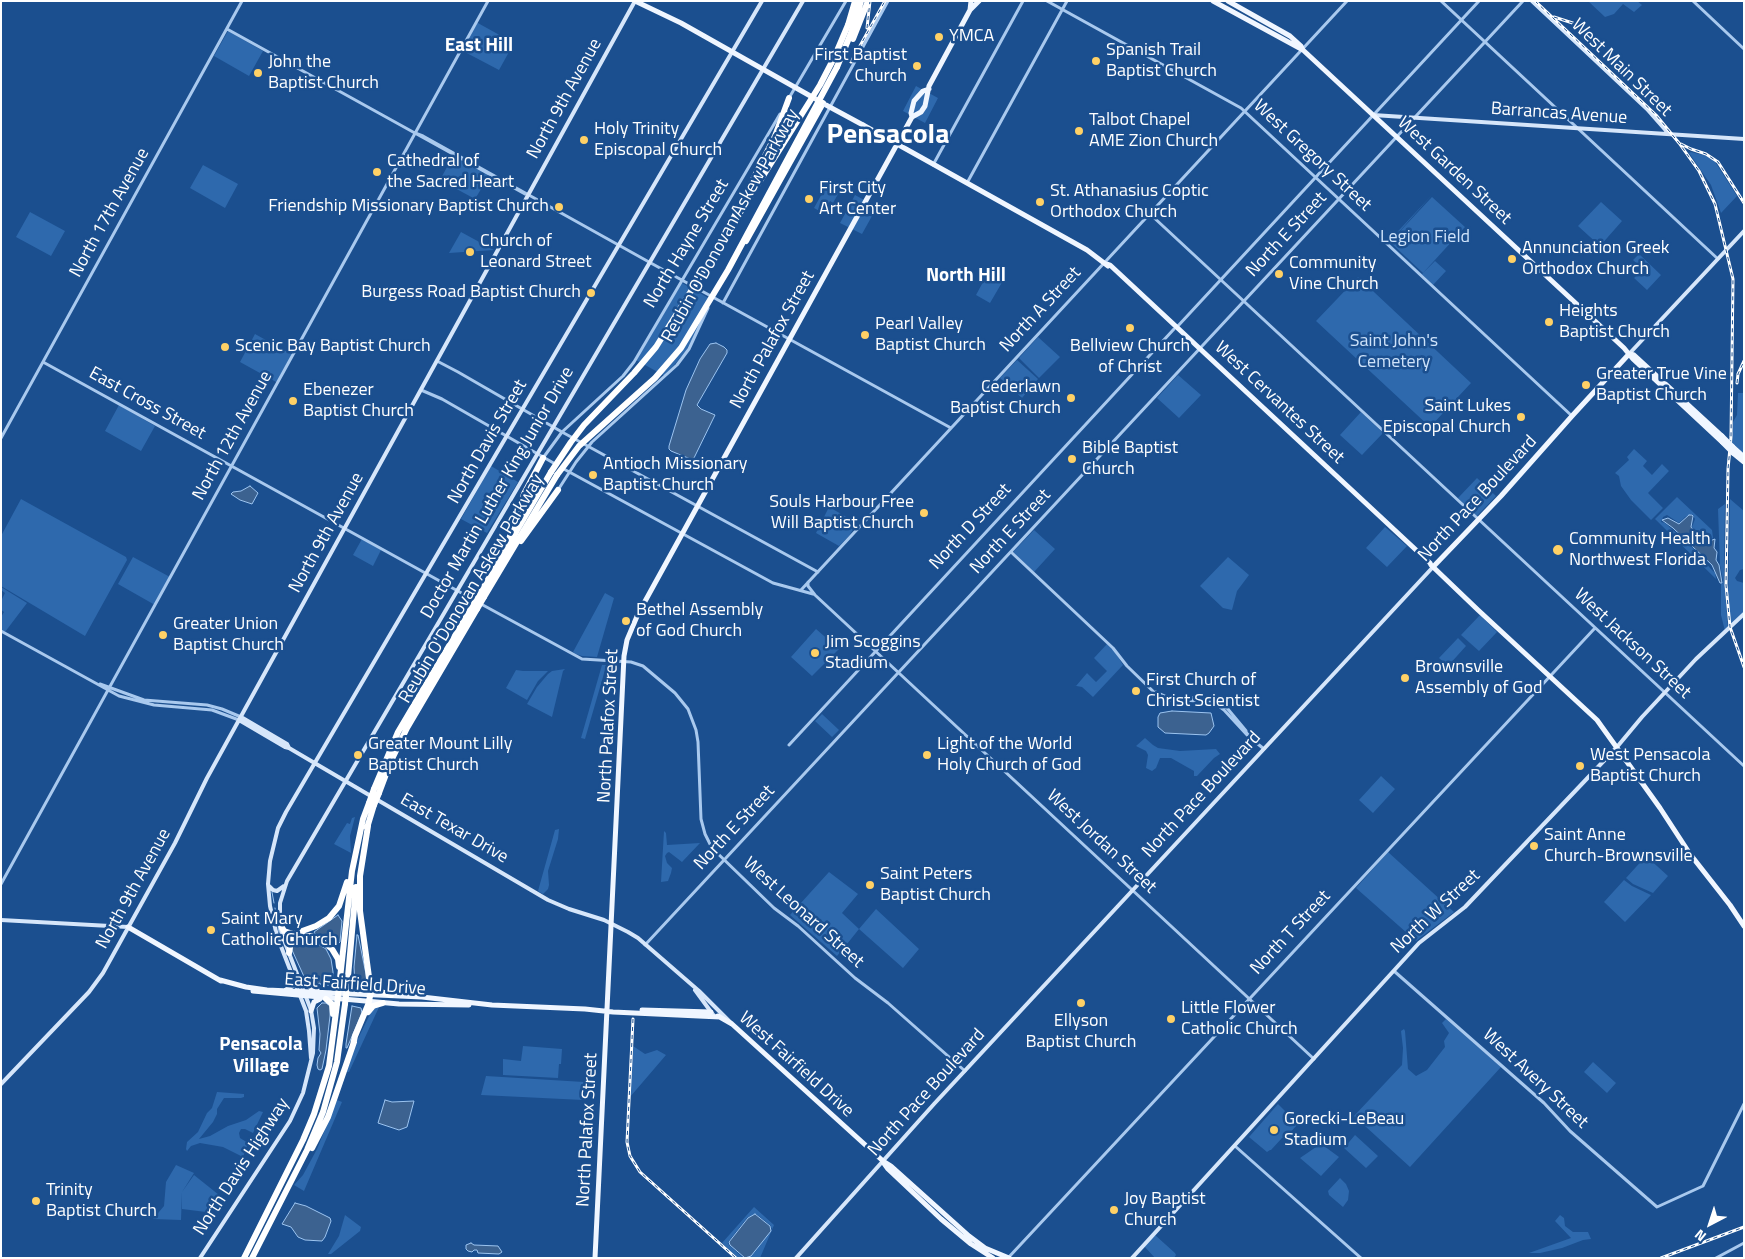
<!DOCTYPE html>
<style>
body{margin:0}
#map{position:relative;width:1745px;height:1259px;overflow:hidden;background:#1b4f8f;font-family:"Titillium Web",sans-serif}
canvas{display:block}
.frame{position:absolute;inset:0;border:2px solid #fff;pointer-events:none}
.north{position:absolute;left:1685px;top:1199px;width:50px;height:50px;-webkit-text-stroke:4px #1b4f8f;paint-order:stroke;rotate:220deg;font-size:14px;font-weight:700;line-height:20px;text-align:center;color:#fff}
.north::after{content:'';display:block;margin:auto;width:18px;height:22px;background:#fff;clip-path:polygon(50% 0,100% 100%,50% 72%,0 100%)}
</style>
<div id="map">
<canvas width="1745" height="1259"></canvas>
<div class="frame"></div>
<div class="north">N</div>
</div>
<script>
const ctx = document.querySelector('canvas').getContext('2d');
ctx.lineJoin = 'round';
function fill(path, color) { ctx.fillStyle = color; ctx.fill(path, 'evenodd'); }
const shape = rows => new Path2D(rows.map(r => 'M' + r).join(''));
function strokePath(path, color, width, dash) { ctx.strokeStyle = color; ctx.lineWidth = width; ctx.lineCap = dash ? 'butt' : 'round'; ctx.setLineDash(dash || []); ctx.stroke(path); }
function label(font, color, halo, rows, align = 'center') {
  ctx.font = font + ' "Titillium Web",sans-serif'; ctx.lineWidth = 5; ctx.setLineDash([]); ctx.textBaseline = 'middle'; ctx.strokeStyle = halo; ctx.fillStyle = color; for (const [text, x, y, turn = 0] of rows) {
    ctx.save(); ctx.translate(x, y); ctx.rotate((+turn || 0) * Math.PI / 180); ctx.textAlign = isNaN(turn) ? turn : align; if (halo) ctx.strokeText(text, 0, 0); ctx.fillText(text, 0, 0); ctx.restore();
  }
}
fill(shape([
 [1588,1,1637,1,1642,5,1634,12,1623,4,1614,14,1605,17],
 [476,22,514,43,499,70,461,50],
 [228,31,263,51,249,76,214,56],
 [916,86,938,98,925,123,903,111],
 [1691,152,1707,156,1714,160,1737,196,1721,213,1711,185,1689,153],
 [453,156,489,176,475,199,440,180],
 [203,165,238,184,225,208,190,188],
 [829,181,842,187,833,203,830,201,823,213,814,208],
 [855,195,877,207,862,234,840,223],
 [1432,195,1389,243,1422,274,1435,261,1446,271,1433,285,1387,243],
 [1432,197,1465,227,1423,273,1390,242],
 [1601,202,1622,221,1600,246,1578,226],
 [30,212,65,231,51,256,16,237],
 [461,232,494,250,449,253],
 [1639,254,1661,275,1647,290,1634,278,1643,269,1633,260],
 [989,271,1004,279,990,303,976,295],
 [1358,277,1471,383,1430,427,1316,321],
 [682,283,712,300,686,351,665,376,636,360],
 [255,334,293,355,278,383,240,362],
 [1038,337,1060,357,1039,378,1019,358],
 [1017,360,1038,379,1022,398,1000,378],
 [1178,375,1201,395,1179,418,1157,398],
 [1738,393,1744,393,1744,455,1732,444,1733,422,1737,415],
 [119,405,155,426,141,451,105,431],
 [1361,412,1383,433,1362,455,1340,435],
 [1634,449,1647,461,1643,466,1652,475,1662,464,1669,471,1648,493,1663,508,1651,520,1631,500,1621,486,1619,476,1615,473,1629,460,1627,457],
 [491,466,518,482,487,533,461,519],
 [1477,478,1496,496,1477,516,1458,498],
 [1677,497,1712,530,1713,538,1707,541,1695,533,1692,527,1695,519,1692,514,1685,517,1679,523,1667,515,1663,517,1661,522,1665,523,1694,549,1710,568,1715,573,1716,579,1655,519],
 [21,499,126,557,127,560,85,636,1,586,1,536],
 [1730,499,1744,511,1744,569,1740,570,1735,578,1737,581,1744,583,1744,613,1731,625,1728,603],
 [1725,504,1724,580,1728,628,1725,631,1721,615,1721,584,1723,583,1723,580,1720,565,1718,509],
 [829,507,857,523,849,536,839,546,816,533],
 [1385,527,1407,546,1387,567,1366,548],
 [1034,530,1055,549,1034,572,1013,552],
 [362,539,381,550,373,566,353,555],
 [133,557,170,577,155,605,118,584],
 [1228,557,1249,575,1237,591,1232,610,1223,608,1200,586],
 [1,587,27,603,5,632,1,630,1,617,4,612,1,610,1,601,5,593,1,590],
 [605,593,614,598,597,657,582,656,576,654,573,652],
 [1480,615,1497,632,1479,651,1461,635],
 [816,629,839,649,812,676,791,657],
 [1458,638,1466,646,1448,666,1439,658],
 [1107,644,1114,650,1123,665,1093,697,1082,687,1071,685,1076,686,1087,673,1096,682,1107,671,1094,658],
 [602,665,606,665,603,677,585,739,581,738],
 [565,669,563,671,552,717,527,704,537,687,548,674,552,671],
 [516,670,523,671,548,671,538,681,527,700,506,688],
 [822,714,839,730,832,737,815,721],
 [1145,738,1153,745,1158,748,1180,751,1216,749,1220,754,1214,758,1197,776,1194,776,1194,771,1171,758,1160,758,1156,768,1152,771,1146,768,1148,755,1146,751,1136,746],
 [1381,776,1395,789,1373,813,1359,800],
 [355,817,350,836,351,853,334,844,347,823,350,824,352,818],
 [559,829,558,839,548,871,549,885,548,889,543,894,538,891,555,830],
 [664,831,666,833,667,845,700,843,682,862,669,852,667,853,665,856,667,863,672,868,671,873,668,881,661,882],
 [1388,852,1454,912,1416,941,1356,888],
 [1646,856,1668,876,1653,893,1633,884,1626,878],
 [829,872,858,894,842,913,859,929,876,909,919,949,903,968,859,929,847,944,830,931,826,937,843,949,837,956,790,915],
 [1624,880,1632,886,1651,895,1625,922,1604,902],
 [380,1005,349,1072,346,1072,350,1055,373,1008],
 [1446,1019,1501,1067,1410,1167,1354,1116,1402,1065,1403,1048,1401,1031,1404,1029,1405,1031,1408,1069,1416,1076,1427,1070,1445,1047,1444,1041,1449,1033,1442,1023],
 [523,1046,562,1049,561,1064,559,1064,558,1078,503,1075,503,1059,521,1061],
 [633,1046,645,1054,657,1050,666,1055,630,1097],
 [1593,1062,1616,1083,1607,1093,1584,1072],
 [486,1076,584,1082,583,1100,481,1095],
 [217,1092,244,1094,244,1097,241,1098,224,1098,217,1109,217,1114,213,1122,199,1139,210,1136,228,1126,246,1120,259,1111,263,1112,253,1133,245,1129,241,1129,239,1133,240,1138,248,1143,243,1157,223,1147,200,1143,191,1146,187,1151,186,1149,187,1142,198,1132,207,1113,212,1108],
 [337,1100,342,1102,304,1191,294,1185,303,1175,317,1149],
 [1278,1104,1298,1124,1286,1137,1282,1138,1271,1150,1270,1150,1267,1152,1249,1137],
 [1355,1135,1378,1156,1366,1168,1344,1148],
 [1319,1145,1324,1146,1339,1157,1321,1176,1300,1158],
 [176,1165,194,1173,182,1192,181,1220,153,1219,164,1206,166,1182],
 [194,1175,219,1195,206,1212,182,1209,182,1192],
 [1340,1178,1346,1184,1349,1191,1348,1200,1343,1207,1329,1195,1328,1191],
 [754,1207,774,1225,760,1258,748,1258,755,1252,772,1229,770,1225,756,1214,747,1218,728,1242,729,1245,743,1258,738,1258,722,1243],
 [345,1215,361,1227,360,1231,331,1254,328,1254,339,1236],
 [1560,1215,1564,1218,1565,1226,1573,1232,1588,1232,1591,1239,1583,1240,1562,1248,1540,1253,1529,1253,1571,1238,1555,1221],
 [1155,1235,1175,1253,1176,1255,1174,1258,1155,1258,1144,1246]
]), '#2e69ad');
const water = shape([
 [716,343,724,347,727,350,727,353,697,405,701,409,715,415,693,460,671,451,669,449,669,446,686,390,700,359,710,344,716,343],
 [250,486,258,493,252,504,240,500,231,494,233,492,241,491,250,486],
 [1689,515,1692,515,1693,516,1691,527,1698,536,1707,542,1715,539,1714,548,1717,552,1716,560,1719,565,1722,583,1720,583,1712,565,1673,528,1662,520,1668,518,1679,524,1689,515],
 [1172,711,1211,713,1214,726,1209,733,1206,735,1165,733,1158,727,1158,717,1160,713,1172,711],
 [338,915,342,921,340,942,336,946,322,936,316,935,314,932,338,915],
 [357,935,358,935,366,974,367,986,365,988,359,988,355,985,354,967,357,935],
 [299,941,308,943,313,941,326,949,331,959,333,972,333,979,330,985,321,985,320,983,315,985,306,981,292,950,293,943,299,941],
 [322,1003,326,1003,330,1006,330,1016,326,1050,322,1069,320,1070,318,1069,317,1065,318,1058,321,1053,319,1050,320,1034,317,1008,322,1003],
 [352,1006,361,1008,362,1013,347,1048,346,1048,346,1044,352,1006],
 [385,1100,392,1102,414,1101,407,1127,399,1130,378,1123,385,1100],
 [295,1203,306,1206,330,1218,331,1221,325,1237,322,1241,305,1240,298,1237,291,1227,282,1224,295,1203],
 [755,1214,770,1226,771,1231,751,1256,745,1258,730,1245,729,1242,748,1218,755,1214],
 [471,1243,474,1245,498,1246,502,1252,499,1254,478,1253,477,1250,474,1250,472,1252,468,1251,466,1249,466,1245,471,1243]
]);
fill(water, '#3c6290');
strokePath(water, '#9cc4f0', 1);
strokePath(shape([
 [272,892,274,903],
 [275,908,279,932]
]), '#9cc4f0', 1);
strokePath(shape([
 [1047,1,1241,108,1572,416],
 [1441,1,1718,259],
 [1693,1,1744,49],
 [227,29,525,194],
 [789,98,846,1],
 [415,133,423,136,649,262,951,428],
 [933,165,1023,1],
 [967,183,1067,1],
 [1150,214,1744,766],
 [723,303,888,1],
 [1177,327,1479,1],
 [437,361,458,372,562,432,818,572],
 [43,362,476,601],
 [421,390,442,399,557,465],
 [1,438,242,1],
 [543,458,562,432,623,376,634,362,780,114],
 [562,468,773,583,813,594],
 [558,490,576,462,592,442,677,365,689,349,708,308],
 [1011,552,1113,648,1127,666,1159,697,1168,700,1205,701,1216,704,1224,710,1248,736,1264,749],
 [808,582,808,586,815,595,1314,1059],
 [801,590,1347,1],
 [481,604,582,659,631,662,643,666,675,693,688,709,696,730,698,742,701,819,705,834,712,848,774,908,798,926,855,978,888,1003,965,1071],
 [1,631,119,696,154,705,212,710,239,720],
 [100,684,144,700,207,705,222,709,241,717],
 [1156,692,1167,697,1204,698,1217,702,1227,708,1252,738],
 [789,745,1174,329],
 [1,884,488,1],
 [645,945,1523,1],
 [1394,971,1544,1103,1570,1131,1657,1207,1703,1186,1744,1104],
 [1235,1146,1361,1258],
 [1008,1258,1595,628],
 [1716,1258,1744,1243]
]), '#a9c9ee', 3);
strokePath(shape([
 [1532,1,1647,109,1669,134],
 [1373,115,1744,139],
 [1629,354,1744,231],
 [241,717,287,744,289,748],
 [239,720,285,747,289,748,548,900,569,909,604,920,628,932,638,938,699,991,731,1023],
 [269,886,273,890,277,891,284,886],
 [1,920,128,927],
 [695,990,714,1016],
 [311,1058,309,1031,306,1011,277,936,270,906,268,884,270,861,278,828,286,812,762,1],
 [1,1084,89,992,103,973,175,843,207,778,635,1],
 [200,1258,290,1121,303,1093,313,1053,314,1028,311,1010,282,935,280,924,280,903,287,881,803,1],
 [796,1258,934,1104,1433,567],
 [1132,1258,1419,943,1465,907,1617,747,1642,717,1696,659,1744,614]
]), '#d6e6fa', 4);
strokePath(shape([
 [635,1,681,23,821,102],
 [1213,1,1303,50],
 [1228,1,1290,36,1301,46,1303,50,1624,348,1633,359,1722,442],
 [970,10,971,1],
 [912,117,911,113,914,101,923,91,929,89],
 [863,125,1087,250,1108,266],
 [1107,264,1110,265,1430,563,1431,565,1478,610,1597,720,1660,808,1690,854,1730,905,1744,926],
 [1630,354,1634,355,1722,436],
 [1733,447,1744,457],
 [1733,453,1744,462],
 [1433,567,1501,496,1572,416,1629,354],
 [128,927,221,981],
 [299,977,310,987,317,990],
 [220,980,246,987,267,990,422,997,492,1005,585,1009,613,1012,720,1017],
 [286,990,292,986,294,977],
 [253,991,399,1004,469,1005],
 [642,1010,711,1012],
 [311,1011,314,1002,320,999],
 [718,1016,732,1024,883,1161,891,1166,969,1236,985,1248,1009,1258],
 [883,1162,888,1169,941,1219,971,1244,993,1258],
 [595,1258,624,656,627,640,638,614,912,117,921,112,925,106,929,86,970,10,979,1]
]), '#f0f6ff', 5);
strokePath(shape([
 [848,25,855,1],
 [853,39,868,1],
 [837,67,851,33,861,1],
 [732,221,775,136,789,98],
 [746,241,823,103],
 [509,539,524,494,543,458],
 [521,541,558,490],
 [479,595,551,472],
 [484,597,557,475],
 [374,789,398,732,472,607],
 [379,793,391,761,407,728,477,609],
 [367,828,374,805],
 [280,924,284,931,293,934],
 [293,937,311,936,322,941,332,949,338,959,339,967],
 [283,938,316,926,329,918,339,906,347,882],
 [289,953,291,941,298,937],
 [371,984,378,991,391,995],
 [339,987,352,871,363,819,369,803],
 [347,988,356,887],
 [326,999,332,1004,333,1014],
 [368,1012,373,1006,383,1003],
 [353,1045,355,1036,368,1005,371,992,360,911,360,876,368,826],
 [312,1148,328,1117,354,1042],
 [244,1258,303,1140,314,1114,329,1066,337,1004],
 [252,1258,307,1150,323,1112,337,1062,345,1004]
]), '#fff', 6);
const rail = shape([
 [1535,1,1656,115,1679,143,1699,171,1715,204,1733,279,1731,437,1728,469,1726,585,1730,627,1744,667],
 [1554,17,1582,26],
 [867,28,870,1],
 [851,62,885,1],
 [1681,144,1691,149,1706,154,1718,162,1744,203],
 [1737,383,1738,374,1744,361],
 [633,1019,627,1142,630,1156,640,1172,736,1258],
 [1661,1258,1744,1227]
]);
strokePath(rail, '#fff', 3);
strokePath(rail, '#1b4f8f', 1, [4]);
strokePath(shape([
 [826,105,863,125],
 [1722,436,1733,447],
 [1722,442,1733,453]
]), '#f0f6ff', 5);
strokePath(shape([
 [551,472,571,442,584,425,634,373,656,347,820,85,834,58,848,25],
 [557,475,579,446,655,378,681,348,728,270,837,67],
 [472,607,479,595],
 [477,609,484,597],
 [369,803,374,789],
 [374,805,379,793],
 [337,1004,339,987],
 [345,1004,347,988]
]), '#fff', 6);
for (const [x, y, r, color] of [
 [939,37,5,"#ffd166"],
 [1096,61,5,"#ffd166"],
 [917,66,5,"#ffd166"],
 [258,73,5,"#ffd166"],
 [1079,131,5,"#ffd166"],
 [584,140,5,"#ffd166"],
 [377,172,5,"#ffd166"],
 [809,199,5,"#ffd166"],
 [1040,202,5,"#ffd166"],
 [559,207,5,"#ffd166"],
 [470,252,5,"#ffd166"],
 [1512,259,5,"#ffd166"],
 [1279,274,5,"#ffd166"],
 [591,293,5,"#ffd166"],
 [1549,322,5,"#ffd166"],
 [1130,328,5,"#ffd166"],
 [865,335,5,"#ffd166"],
 [225,347,5,"#ffd166"],
 [1586,385,5,"#ffd166"],
 [1071,398,5,"#ffd166"],
 [293,401,5,"#ffd166"],
 [1521,417,5,"#ffd166"],
 [1072,459,5,"#ffd166"],
 [593,475,5,"#ffd166"],
 [924,513,5,"#ffd166"],
 [1558,550,6,"#ffd166"],
 [626,621,5,"#ffd166"],
 [163,635,5,"#ffd166"],
 [815,653,5,"#ffd166"],
 [1405,678,5,"#ffd166"],
 [1136,691,5,"#ffd166"],
 [358,755,5,"#ffd166"],
 [927,755,5,"#ffd166"],
 [1580,766,5,"#ffd166"],
 [1534,846,5,"#ffd166"],
 [870,885,5,"#ffd166"],
 [211,930,5,"#ffd166"],
 [1081,1003,5,"#ffd166"],
 [1171,1019,5,"#ffd166"],
 [1274,1130,5,"#ffd166"],
 [36,1201,5,"#ffd166"],
 [1114,1210,5,"#ffd166"]
]) { const dot = new Path2D(); dot.arc(x, y, r, 0, 2 * Math.PI); ctx.fillStyle = color; ctx.fill(dot); strokePath(dot, '#1b4f8f', 2); }
label('18px', '#fff', '#1b4f8f', [
 ["YMCA",949,37],
 ["Spanish Trail",1106,51],
 ["Baptist Church",1106,72],
 ["First Baptist",907,56,"right"],
 ["Church",907,77,"right"],
 ["John the",268,63],
 ["Baptist Church",268,84],
 ["Talbot Chapel",1089,121],
 ["AME Zion Church",1089,142],
 ["Holy Trinity",594,130],
 ["Episcopal Church",594,151],
 ["Cathedral of",387,162],
 ["the Sacred Heart",387,183],
 ["First City",819,189],
 ["Art Center",819,210],
 ["St. Athanasius Coptic",1050,192],
 ["Orthodox Church",1050,213],
 ["Friendship Missionary Baptist Church",549,207,"right"],
 ["Church of",480,242],
 ["Leonard Street",480,263],
 ["Annunciation Greek",1522,249],
 ["Orthodox Church",1522,270],
 ["Community",1289,264],
 ["Vine Church",1289,285],
 ["Burgess Road Baptist Church",581,293,"right"],
 ["Heights",1559,312],
 ["Baptist Church",1559,333],
 ["Pearl Valley",875,325],
 ["Baptist Church",875,346],
 ["Scenic Bay Baptist Church",235,347],
 ["Bellview Church",1130,347,"center"],
 ["of Christ",1130,368,"center"],
 ["Greater True Vine",1596,375],
 ["Baptist Church",1596,396],
 ["Cederlawn",1061,388,"right"],
 ["Baptist Church",1061,409,"right"],
 ["Ebenezer",303,391],
 ["Baptist Church",303,412],
 ["Saint Lukes",1511,407,"right"],
 ["Episcopal Church",1511,428,"right"],
 ["Bible Baptist",1082,449],
 ["Church",1082,470],
 ["Antioch Missionary",603,465],
 ["Baptist Church",603,486],
 ["Souls Harbour Free",914,503,"right"],
 ["Will Baptist Church",914,524,"right"],
 ["Community Health",1569,540],
 ["Northwest Florida",1569,561],
 ["Bethel Assembly",636,611],
 ["of God Church",636,632],
 ["Greater Union",173,625],
 ["Baptist Church",173,646],
 ["Jim Scoggins",825,643],
 ["Stadium",825,664],
 ["Brownsville",1415,668],
 ["Assembly of God",1415,689],
 ["First Church of",1146,681],
 ["Christ Scientist",1146,702],
 ["Greater Mount Lilly",368,745],
 ["Baptist Church",368,766],
 ["Light of the World",937,745],
 ["Holy Church of God",937,766],
 ["West Pensacola",1590,756],
 ["Baptist Church",1590,777],
 ["Saint Anne",1544,836],
 ["Church-Brownsville",1544,857],
 ["Saint Peters",880,875],
 ["Baptist Church",880,896],
 ["Saint Mary",221,920],
 ["Catholic Church",221,941],
 ["Little Flower",1181,1009],
 ["Catholic Church",1181,1030],
 ["Ellyson",1081,1022,"center"],
 ["Baptist Church",1081,1043,"center"],
 ["Gorecki-LeBeau",1284,1120],
 ["Stadium",1284,1141],
 ["Trinity",46,1191],
 ["Baptist Church",46,1212],
 ["Joy Baptist",1124,1200],
 ["Church",1124,1221]
], 'left');
label('18px', '#fff', '#1b4f8f', [
 ["West Main Street",1621,68,44],
 ["North 9th Avenue",565,99,-61],
 ["Barrancas Avenue",1559,114,4],
 ["West Gregory Street",1312,156,43],
 ["West Garden Street",1454,171,43],
 ["North 17th Avenue",110,213,-61],
 ["Reubin O'Donovan Askew Parkway",731,226,-61],
 ["North E Street",1287,235,-47],
 ["North Hayne Street",687,244,-59],
 ["North A Street",1041,310,-47],
 ["North Palafox Street",773,340,-61],
 ["West Cervantes Street",1279,403,43],
 ["East Cross Street",147,404,29],
 ["North 12th Avenue",233,436,-61],
 ["North Davis Street",488,442,-60],
 ["Doctor Martin Luther King Junior Drive",498,493,-60],
 ["North Pace Boulevard",1478,499,-47],
 ["North D Street",971,527,-47],
 ["North E Street",1011,532,-47],
 ["North 9th Avenue",327,533,-61],
 ["Reubin O'Donovan Askew Parkway",472,589,-59],
 ["West Jackson Street",1632,644,43],
 ["North Palafox Street",609,726,-87],
 ["North Pace Boulevard",1202,795,-47],
 ["North E Street",735,828,-47],
 ["East Texar Drive",454,829,30],
 ["West Jordan Street",1101,842,43],
 ["North 9th Avenue",134,889,-61],
 ["North W Street",1436,912,-43],
 ["West Leonard Street",803,913,42],
 ["North T Street",1291,933,-47],
 ["East Fairfield Drive",355,985,4],
 ["West Fairfield Drive",796,1065,42],
 ["West Avery Street",1535,1079,43],
 ["North Pace Boulevard",927,1093,-48],
 ["North Palafox Street",588,1130,-87],
 ["North Davis Highway",242,1167,-57]
]);
label('18px', '#cfe3fa', '#1b4f8f', [
 ["Legion Field",1425,238],
 ["Saint John's",1394,342],
 ["Cemetery",1394,363]
]);
label('bold 19px', '#fff', '#1b4f8f', [
 ["East Hill",479,46],
 ["North Hill",966,276],
 ["Pensacola",261,1045],
 ["Village",261,1067]
]);
label('bold 28px', '#fff', '#1b4f8f', [
 ["Pensacola",888,136]
]);
</script>
